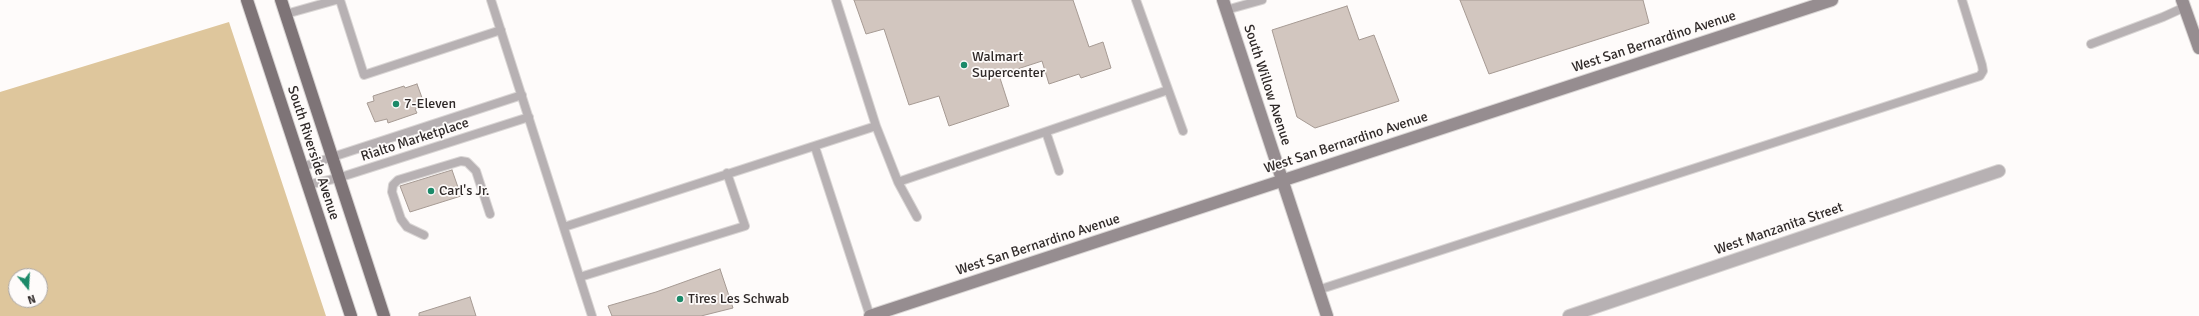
<!DOCTYPE html>
<style>
body{margin:0}
#map{position:relative;width:2199px;height:316px;overflow:hidden;background:#fefbfa;font-family:Signika,sans-serif}
canvas{display:block}
.north{position:absolute;left:8px;top:268px;width:40px;height:40px;box-sizing:border-box;background:#fefbfa;border:1px solid #aba7a6;border-radius:50%;rotate:162deg;font-size:11px;font-weight:700;line-height:16px;text-align:center;color:#2f2928}
.north::after{content:'';display:block;margin:auto;width:14px;height:18px;background:#1c8a69;clip-path:polygon(50% 0,100% 100%,50% 72%,0 100%)}
</style>
<div id="map">
<canvas width="2199" height="316"></canvas>
<div class="north">N</div>
</div>
<script>
const ctx = document.querySelector('canvas').getContext('2d');
ctx.lineJoin = 'round';
function fill(path, color) { ctx.fillStyle = color; ctx.fill(path, 'evenodd'); }
const shape = rows => new Path2D(rows.map(r => 'M' + r).join(''));
function strokePath(path, color, width, dash) { ctx.strokeStyle = color; ctx.lineWidth = width; ctx.lineCap = dash ? 'butt' : 'round'; ctx.setLineDash(dash || []); ctx.stroke(path); }
function label(font, color, halo, rows, align = 'center') {
  ctx.font = font + ' Signika,sans-serif'; ctx.lineWidth = 3.5; ctx.setLineDash([]); ctx.textBaseline = 'middle'; ctx.strokeStyle = halo; ctx.fillStyle = color; for (const [text, x, y, turn = 0] of rows) {
    ctx.save(); ctx.translate(x, y); ctx.rotate((+turn || 0) * Math.PI / 180); ctx.textAlign = isNaN(turn) ? turn : align; if (halo) ctx.strokeText(text, 0, 0); ctx.fillText(text, 0, 0); ctx.restore();
  }
}
fill(shape([
 [229,22,326,316,0,316,0,92],
 [16,276,40,276,40,300,16,300]
]), '#dec69c');
const building = shape([
 [854,0,1073,0,1089,47,1103,42,1111,68,1081,78,1079,74,1049,84,1042,61,999,75,1009,106,949,126,939,96,909,105,884,29,866,34,854,0],
 [1460,0,1643,0,1649,23,1489,74,1460,0],
 [1347,6,1359,40,1374,35,1399,101,1315,128,1297,117,1272,30,1347,6],
 [417,84,425,106,415,109,417,113,388,123,387,119,375,122,367,103,374,101,373,96,404,86,405,88,417,84],
 [452,170,461,196,410,212,400,186,452,170],
 [720,269,733,308,701,316,612,316,608,306,656,292,720,269],
 [470,297,476,316,419,316,419,313,470,297]
]);
fill(building, '#d2c6bf');
strokePath(building, '#a69a93', 1);
const lane = shape([
 [340,0,364,75,501,30],
 [491,0,592,316],
 [1136,0,1183,131],
 [1226,10,1262,0],
 [286,14,336,0],
 [2091,44,2163,17,2185,7],
 [876,126,898,182,917,217],
 [1046,132,1059,171],
 [815,147,870,316],
 [302,167,522,95],
 [898,182,1168,90],
 [307,185,338,178,529,117],
 [564,227,876,126,836,0],
 [424,235,407,227,401,219,392,192,393,185,398,180,461,161,467,162,476,171,490,214],
 [580,277,745,226,727,173],
 [1318,290,1980,76,1983,71,1982,65,1962,0]
]);
const street = shape([
 [1569,316,1999,171]
]);
const secondary = shape([
 [1223,0,1327,316],
 [2182,0,2199,48],
 [870,316,1832,0]
]);
const primary = shape([
 [247,0,351,316],
 [281,0,384,316]
]);
strokePath(lane, '#d9d5d4', 10);
strokePath(street, '#d9d5d4', 14);
strokePath(secondary, '#d9d5d4', 14);
strokePath(primary, '#d9d5d4', 14);
strokePath(lane, '#b7b1b3', 8);
strokePath(street, '#b7b1b3', 12);
strokePath(secondary, '#968d90', 12);
strokePath(primary, '#7e7477', 12);
for (const [x, y, r, color] of [
 [964,65,4,"#1c8a69"],
 [396,104,4,"#1c8a69"],
 [431,191,4,"#1c8a69"],
 [680,299,4,"#1c8a69"]
]) { const dot = new Path2D(); dot.arc(x, y, r, 0, 2 * Math.PI); ctx.fillStyle = color; ctx.fill(dot); strokePath(dot, '#fefbfa', 1.5); }
label('14px', '#2f2928', '#fefbfa', [
 ["West San Bernardino Avenue",1654,42,-18],
 ["South Willow Avenue",1267,85,72],
 ["Rialto Marketplace",415,140,-18],
 ["West San Bernardino Avenue",1346,143,-18],
 ["South Riverside Avenue",313,153,72],
 ["West Manzanita Street",1779,229,-19],
 ["West San Bernardino Avenue",1038,245,-18]
]);
label('14px', '#2f2928', '#fefbfa', [
 ["Walmart",972,57],
 ["Supercenter",972,73],
 ["7-Eleven",404,104],
 ["Carl's Jr.",439,191],
 ["Tires Les Schwab",688,299]
], 'left');
</script>
